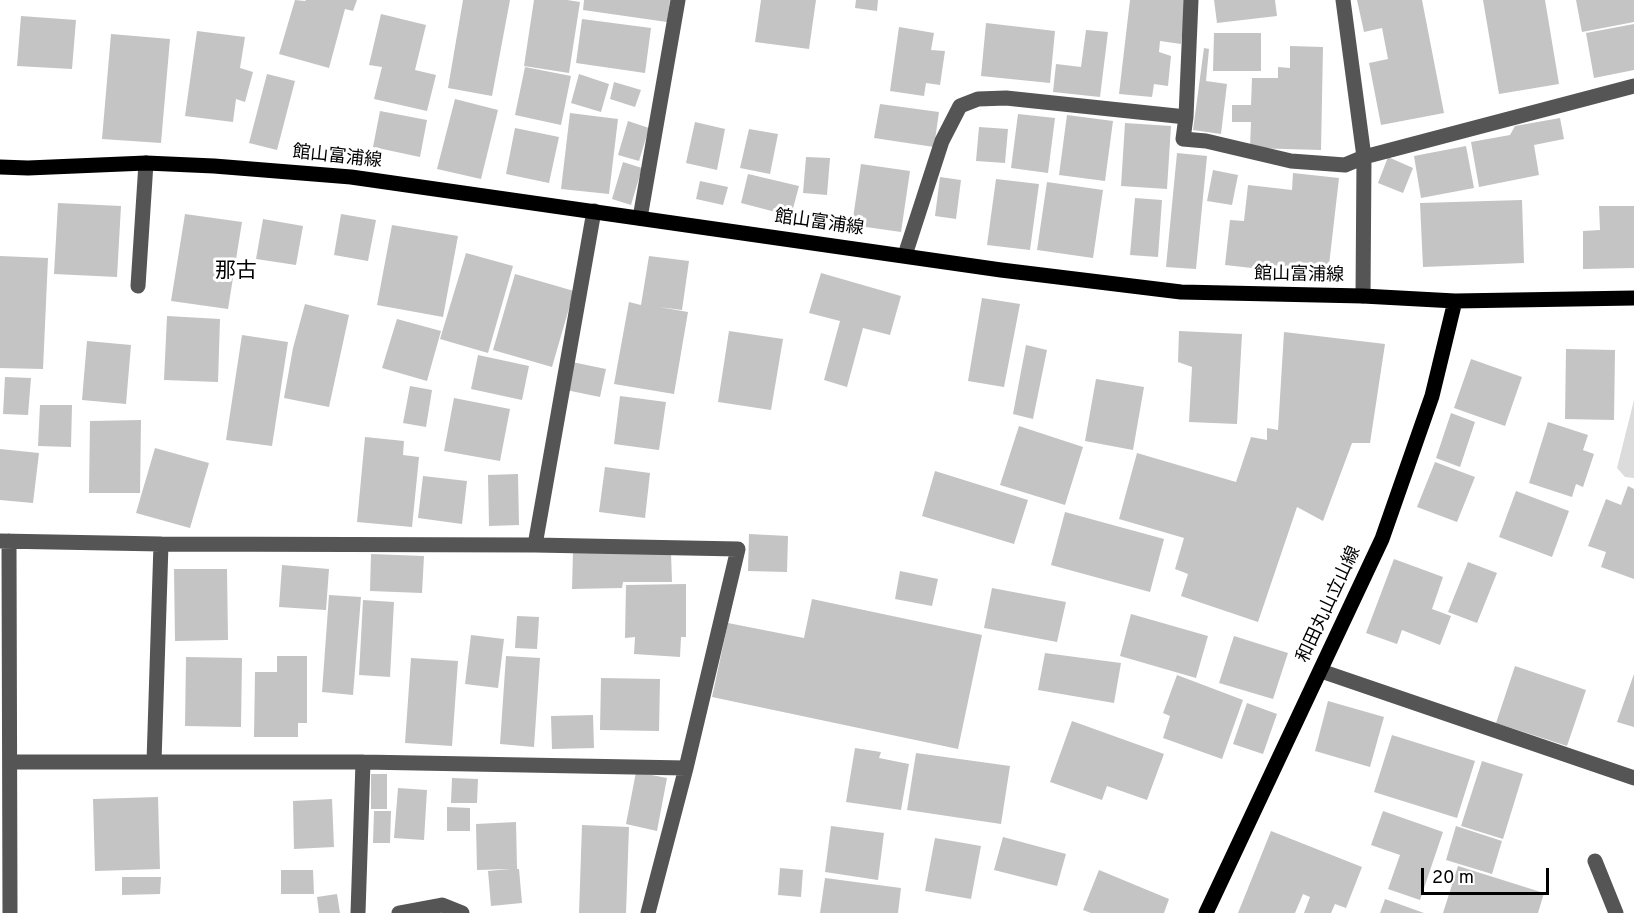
<!DOCTYPE html>
<meta charset="utf-8">
<style>
body{margin:0}
#map{position:relative;width:1634px;height:913px;overflow:hidden;background:#fff;font-family:Overpass,sans-serif}
canvas{display:block}
.scale{position:absolute;left:1421px;top:868px;width:128px;height:27px;box-sizing:border-box;border:3px solid #000;border-top:0;padding-left:8px;font-size:18px;line-height:21px;white-space:nowrap;color:#000;-webkit-text-stroke:4px #fff;paint-order:stroke}
</style>
<div id="map">
<canvas width="1634" height="913"></canvas>
<div class="scale">20 m</div>
</div>
<script>
const ctx = document.querySelector('canvas').getContext('2d');
ctx.lineJoin = 'round';
function fill(path, color) { ctx.fillStyle = color; ctx.fill(path, 'evenodd'); }
const shape = rows => new Path2D(rows.map(r => 'M' + r).join(''));
function strokePath(path, color, width, dash) { ctx.strokeStyle = color; ctx.lineWidth = width; ctx.lineCap = dash ? 'butt' : 'round'; ctx.setLineDash(dash || []); ctx.stroke(path); }
function label(font, color, halo, rows, align = 'center') {
  ctx.font = font + ' Overpass,"Noto Sans JP",sans-serif'; ctx.lineWidth = 6; ctx.setLineDash([]); ctx.textBaseline = 'middle'; ctx.strokeStyle = halo; ctx.fillStyle = color; for (const [text, x, y, turn = 0] of rows) {
    ctx.save(); ctx.translate(x, y); ctx.rotate((+turn || 0) * Math.PI / 180); ctx.textAlign = isNaN(turn) ? turn : align; if (halo) ctx.strokeText(text, 0, 0); ctx.fillText(text, 0, 0); ctx.restore();
  }
}
fill(shape([
 [1634,400,1634,478,1625,477,1617,468]
]), '#dcdcdc');
fill(shape([
 [295,0,305,1,306,0,357,0,353,11,345,9,329,68,279,54],
 [463,0,510,0,492,96,448,88],
 [534,0,567,0,580,2,569,73,524,66],
 [584,0,670,0,667,22,583,10],
 [761,0,816,0,809,49,755,42],
 [856,0,878,0,877,11,855,8],
 [1130,0,1186,0,1181,44,1160,41,1159,52,1171,56,1168,86,1154,84,1152,97,1119,94],
 [1214,0,1275,0,1277,16,1217,23],
 [1357,0,1422,0,1444,113,1381,125,1369,63,1388,59,1382,28,1364,32],
 [1483,0,1545,0,1559,84,1499,94],
 [1576,0,1634,0,1634,22,1582,32],
 [381,14,426,25,415,70,436,75,427,111,374,99,382,67,369,65],
 [21,16,76,20,72,69,17,66],
 [582,19,651,28,645,73,576,63],
 [986,23,1055,31,1050,83,981,76],
 [1634,24,1634,70,1594,78,1586,33],
 [899,27,934,33,931,50,945,51,940,85,926,83,924,96,890,91],
 [1086,30,1108,32,1100,97,1053,92,1056,64,1081,67],
 [197,31,245,37,240,68,253,72,245,102,236,99,233,122,185,116],
 [1214,33,1261,33,1261,71,1213,71],
 [111,34,170,39,161,143,102,139],
 [1290,46,1323,47,1321,150,1250,148,1251,122,1232,122,1232,105,1251,105,1252,78,1278,78,1278,67,1290,68],
 [1204,48,1209,49,1206,81,1227,84,1221,134,1193,130],
 [525,67,571,76,561,125,515,115],
 [267,74,295,81,277,150,249,143],
 [579,74,609,84,601,112,571,103],
 [614,82,641,90,635,107,610,99],
 [455,99,498,110,481,179,437,169],
 [880,104,939,112,934,147,874,138],
 [380,111,427,120,420,157,373,147],
 [570,113,618,119,609,194,561,189],
 [1018,114,1055,118,1048,173,1011,168],
 [1067,115,1113,121,1105,181,1059,175],
 [1560,118,1564,139,1534,145,1539,175,1479,187,1471,142,1510,135,1515,126],
 [628,121,649,128,639,161,618,155],
 [695,122,725,129,717,170,686,163],
 [1125,123,1171,126,1167,189,1121,186],
 [979,127,1008,129,1005,163,976,161],
 [515,128,559,137,549,183,506,174],
 [749,129,778,134,770,174,740,168],
 [1466,146,1474,188,1421,198,1414,156],
 [1177,153,1207,156,1196,269,1166,267],
 [806,157,830,158,827,195,803,193],
 [1388,157,1413,168,1403,193,1378,183],
 [623,162,642,168,631,205,612,199],
 [861,164,910,171,901,232,852,225],
 [1213,170,1238,175,1232,205,1207,201],
 [1293,173,1339,178,1329,265,1315,263,1315,275,1225,265,1230,220,1244,221,1248,185,1292,190],
 [748,174,799,186,791,216,741,203],
 [940,177,961,180,956,219,935,216],
 [996,179,1039,184,1030,250,987,245],
 [700,181,728,187,723,205,696,199],
 [1047,182,1103,190,1093,258,1037,250],
 [1135,198,1162,200,1158,257,1130,255],
 [1522,200,1524,263,1423,267,1420,203],
 [58,203,121,206,117,277,54,274],
 [1599,206,1634,206,1634,268,1583,269,1583,231,1600,230],
 [185,214,242,222,228,309,171,301],
 [341,214,376,220,368,261,334,255],
 [263,219,303,226,296,265,256,259],
 [392,225,458,236,443,317,377,305],
 [466,253,513,266,488,353,440,339],
 [0,256,48,258,43,369,0,368],
 [649,256,689,261,682,310,659,307,688,312,674,394,614,384,629,302,641,305],
 [821,273,901,296,890,335,863,328,847,387,824,380,840,321,809,313],
 [515,274,574,291,552,367,493,350],
 [982,298,1020,304,1004,387,968,381],
 [305,304,349,315,329,407,284,398,293,348],
 [167,316,220,319,218,382,164,380],
 [397,319,441,331,427,381,382,368],
 [729,331,783,339,771,410,718,402],
 [1179,331,1242,334,1237,424,1189,422,1192,367,1178,362],
 [1284,332,1385,344,1370,443,1352,443,1323,521,1297,507,1258,622,1181,596,1188,574,1175,569,1184,538,1119,519,1137,453,1236,482,1251,437,1267,440,1267,428,1278,430],
 [242,335,288,342,272,446,226,440],
 [87,341,131,345,126,404,82,400],
 [1026,345,1047,350,1033,419,1013,414],
 [1566,349,1615,350,1614,420,1565,419],
 [478,355,529,366,522,400,471,389],
 [1471,359,1522,377,1505,426,1454,408],
 [572,362,606,369,600,397,566,390],
 [5,377,31,378,28,415,3,414],
 [1096,379,1144,387,1133,450,1085,441],
 [410,386,432,390,426,427,403,423],
 [620,396,666,402,659,450,614,444],
 [454,398,510,409,500,461,444,451],
 [40,405,72,405,71,447,38,446],
 [1451,413,1475,422,1460,467,1436,458],
 [141,420,140,493,89,493,90,421],
 [1548,422,1588,435,1583,450,1594,454,1583,487,1576,484,1572,497,1529,483],
 [1019,426,1083,447,1065,505,1000,485],
 [365,437,404,441,403,455,419,457,412,527,357,522],
 [155,448,209,463,190,528,136,513],
 [0,449,39,453,33,503,0,500],
 [1435,462,1475,477,1457,522,1417,507],
 [605,467,650,473,645,518,599,512],
 [935,471,1028,500,1014,544,922,516],
 [518,474,519,525,489,526,488,475],
 [423,476,467,481,462,524,418,518],
 [1628,486,1634,489,1634,579,1601,567,1606,552,1588,546,1606,499,1621,505],
 [1516,491,1569,511,1552,557,1499,537],
 [1065,512,1164,539,1150,592,1051,565],
 [749,534,788,536,787,572,748,571],
 [573,551,671,553,672,582,623,582,622,588,572,589],
 [371,554,424,556,422,593,370,591],
 [1394,559,1443,577,1432,609,1451,616,1440,645,1402,630,1397,644,1366,633],
 [1468,562,1497,573,1477,623,1448,612],
 [282,565,329,569,326,610,279,607],
 [174,569,227,569,228,640,175,641],
 [900,571,938,579,932,606,895,599],
 [686,584,686,637,681,637,680,657,634,654,635,637,625,638,626,585],
 [992,588,1066,602,1057,642,984,628],
 [329,595,361,597,353,695,322,692],
 [812,599,982,635,958,749,712,697,728,623,804,638],
 [363,600,394,602,390,677,359,675],
 [1131,614,1208,636,1196,678,1120,656],
 [517,616,539,617,537,649,515,648],
 [471,635,504,639,498,688,465,684],
 [1234,636,1288,653,1273,699,1219,683],
 [1045,653,1121,663,1114,703,1038,690],
 [277,656,307,656,307,723,298,723,298,737,254,737,255,672,277,672],
 [506,656,540,658,534,747,500,744],
 [186,657,242,658,241,727,185,726],
 [411,658,458,661,452,746,405,743],
 [1515,666,1586,690,1567,746,1496,723],
 [1634,674,1634,727,1617,722],
 [1177,675,1243,700,1222,759,1163,738,1170,716,1163,713],
 [601,678,660,679,659,731,600,730],
 [1328,701,1384,717,1370,767,1315,751],
 [1247,703,1277,714,1263,754,1233,744],
 [593,715,594,748,552,749,551,716],
 [1072,721,1164,754,1147,800,1107,786,1102,800,1050,782],
 [1392,735,1475,761,1457,818,1374,792],
 [855,748,881,752,879,758,909,764,901,810,846,802],
 [916,753,1010,766,1001,824,907,810],
 [1482,761,1523,774,1503,839,1461,826],
 [636,772,667,778,657,831,626,824],
 [371,774,387,774,387,809,371,809],
 [452,778,478,779,477,803,451,803],
 [398,788,427,790,424,840,394,838],
 [158,797,160,869,95,871,93,799],
 [332,799,334,847,294,849,293,801],
 [447,807,470,808,470,831,447,831],
 [374,811,391,811,390,843,373,843],
 [1383,811,1443,832,1420,900,1388,889,1400,855,1371,845],
 [516,822,517,869,519,869,522,903,491,906,488,871,510,869,477,870,476,824],
 [582,825,629,827,626,913,579,913],
 [831,826,884,833,878,880,825,872],
 [1456,826,1502,841,1492,874,1446,860],
 [1271,831,1362,867,1346,908,1335,904,1331,913,1304,913,1310,897,1303,894,1295,913,1238,913],
 [1003,837,1066,854,1057,886,994,870],
 [935,838,981,846,971,899,925,891],
 [1458,866,1544,893,1538,913,1443,913],
 [780,868,803,870,801,897,778,895],
 [281,870,313,870,314,894,281,894],
 [1099,870,1169,899,1164,913,1091,913,1083,910],
 [122,877,161,877,160,894,122,895],
 [825,878,901,888,898,913,820,913],
 [337,894,340,913,319,913,317,897],
 [1385,899,1424,913,1380,913]
]), '#c4c4c4');
strokePath(shape([
 [1191,0,1186,117,1183,139,1206,141,1291,161,1345,165,1364,157,1634,86],
 [1343,0,1364,157,1363,296],
 [640,218,678,0],
 [905,255,942,141,960,106,978,99,1006,98,1186,117],
 [138,286,146,163],
 [0,541,161,544,535,545,738,549,686,768,648,913],
 [9,541,10,913],
 [535,545,594,211],
 [1321,671,1634,778],
 [10,762,363,762,686,768],
 [154,762,161,544],
 [1595,861,1616,913],
 [358,913,363,762],
 [399,913,442,905,462,913]
]), '#555', 15);
strokePath(shape([
 [0,167,28,168,146,163,214,166,351,177,1001,270,1181,292,1363,296,1455,301,1634,298],
 [1206,913,1382,539,1432,396,1455,301]
]), '#000', 15);
label('18px', '#000', '#fff', [
 ["館山富浦線",337,158,6],
 ["館山富浦線",819,224,8],
 ["館山富浦線",1299,276,1],
 ["和田丸山立山線",1330,605,-65]
]);
label('21px', '#000', '#fff', [
 ["那古",236,273]
]);
</script>
